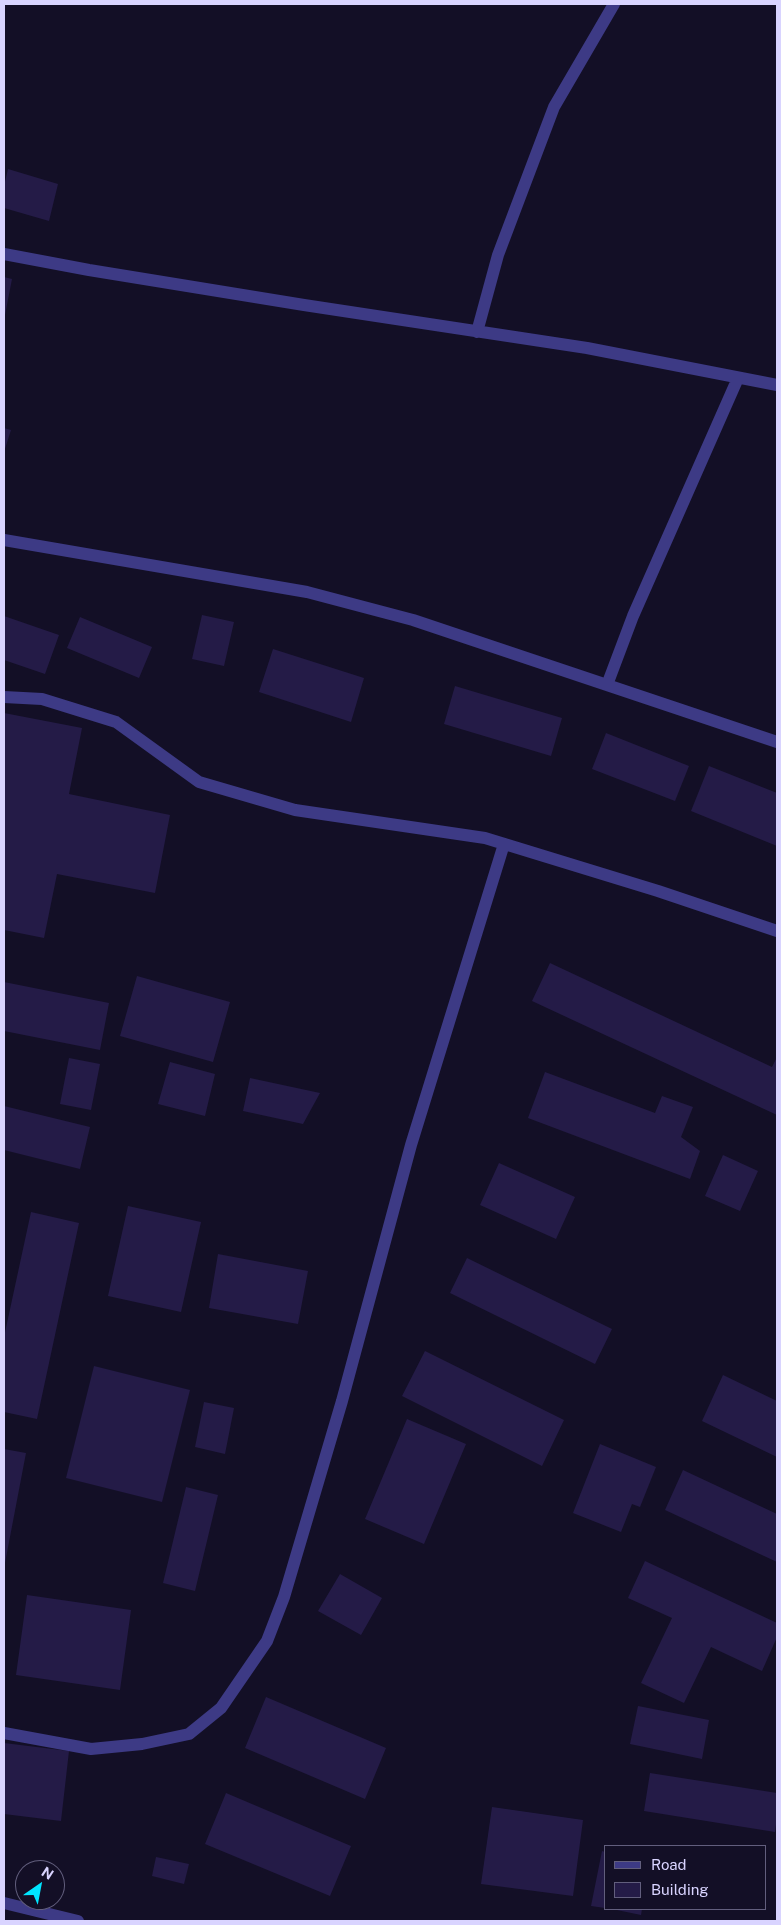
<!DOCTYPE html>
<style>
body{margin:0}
#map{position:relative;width:781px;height:1925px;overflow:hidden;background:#130f26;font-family:"Public Sans",sans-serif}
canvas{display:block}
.frame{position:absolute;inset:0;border:5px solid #d9d4ff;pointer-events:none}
.legend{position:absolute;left:604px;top:1845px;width:162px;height:65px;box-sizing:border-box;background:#130f26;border:1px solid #625e7d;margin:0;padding:6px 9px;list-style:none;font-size:15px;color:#d9d4ff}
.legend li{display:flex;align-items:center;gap:10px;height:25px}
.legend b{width:25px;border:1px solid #625e7d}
.north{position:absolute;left:15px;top:1860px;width:50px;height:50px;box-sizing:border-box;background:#130f26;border:1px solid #625e7d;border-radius:50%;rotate:33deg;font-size:14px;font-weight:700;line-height:20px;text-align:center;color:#d9d4ff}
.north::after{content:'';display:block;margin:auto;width:18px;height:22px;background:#00e5ff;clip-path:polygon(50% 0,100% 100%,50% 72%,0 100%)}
</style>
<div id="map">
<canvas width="781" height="1925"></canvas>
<div class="frame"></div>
<ul class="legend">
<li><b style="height:6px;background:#3d3a85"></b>Road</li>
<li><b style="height:14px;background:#241b47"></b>Building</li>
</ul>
<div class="north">N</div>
</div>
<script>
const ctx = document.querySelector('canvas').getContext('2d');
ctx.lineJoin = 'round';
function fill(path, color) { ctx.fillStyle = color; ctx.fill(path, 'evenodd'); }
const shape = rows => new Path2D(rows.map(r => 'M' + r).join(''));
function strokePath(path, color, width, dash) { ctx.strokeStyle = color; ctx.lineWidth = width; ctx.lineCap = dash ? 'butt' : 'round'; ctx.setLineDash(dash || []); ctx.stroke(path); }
fill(shape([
 [8,169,58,184,49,221,4,208,4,186],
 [4,277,12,279,5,315,4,315],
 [4,428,11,430,4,452],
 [202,615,234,622,224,666,192,659],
 [4,616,59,635,45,674,4,660],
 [80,617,152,647,139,678,67,648],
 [273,649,364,678,351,722,259,692],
 [455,686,562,718,551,756,444,724],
 [4,713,82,728,69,794,170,815,155,893,57,874,44,938,4,930],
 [606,733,689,766,675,801,592,769],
 [709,766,777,793,777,846,691,811],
 [550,963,772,1067,777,1057,777,1115,532,1001],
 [137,976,230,1002,213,1062,120,1036],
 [4,982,109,1003,100,1050,4,1031],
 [69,1058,100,1064,91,1110,60,1104],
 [170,1062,215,1074,205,1116,158,1104],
 [545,1072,655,1113,662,1096,693,1107,681,1137,700,1151,690,1179,528,1118],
 [250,1078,320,1093,303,1124,243,1111],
 [4,1106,90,1127,80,1169,4,1150],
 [723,1155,758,1171,740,1211,705,1196],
 [499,1163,575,1197,556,1239,480,1205],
 [128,1206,201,1222,181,1312,108,1296],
 [31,1212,79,1223,37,1419,4,1412,4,1337],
 [218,1254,308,1271,298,1324,209,1308],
 [467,1258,612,1329,595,1364,450,1293],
 [425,1351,564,1420,542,1466,402,1396],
 [94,1366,190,1390,162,1502,66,1478],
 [723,1375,777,1401,777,1457,702,1421],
 [204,1402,234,1408,225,1454,195,1447],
 [407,1419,466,1444,424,1544,365,1519],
 [600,1444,656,1467,640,1507,632,1504,621,1532,573,1513],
 [4,1449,26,1453,5,1563,4,1563],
 [683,1470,777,1514,777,1562,665,1510],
 [186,1487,218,1495,195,1591,163,1583],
 [645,1561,777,1623,777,1637,762,1671,711,1647,684,1703,641,1683,672,1618,628,1598],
 [340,1574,382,1598,361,1635,318,1611],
 [27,1595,131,1610,120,1690,16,1675],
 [266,1697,386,1748,365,1799,245,1748],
 [638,1706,709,1720,702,1759,630,1744],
 [4,1743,69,1751,61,1821,4,1814],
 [650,1773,777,1793,777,1817,775,1832,644,1811],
 [226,1793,351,1846,330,1896,205,1844],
 [492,1807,583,1820,573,1896,481,1884],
 [602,1851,605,1852,605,1908,591,1906],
 [156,1857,189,1864,184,1884,152,1876],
 [612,1909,642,1909,641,1915]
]), '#241b47');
strokePath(shape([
 [4,254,89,270,304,305,587,348,777,385],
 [477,332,498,255,554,107,614,4],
 [4,540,307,592,413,620,777,742],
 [607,685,633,616,738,378],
 [4,697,42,699,116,722,199,782,295,810,485,838,658,891,777,931],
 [4,1733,91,1749,142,1744,189,1734,221,1708,267,1641,284,1597,342,1401,411,1145,504,844],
 [4,1903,78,1921]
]), '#3d3a85', 12);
</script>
